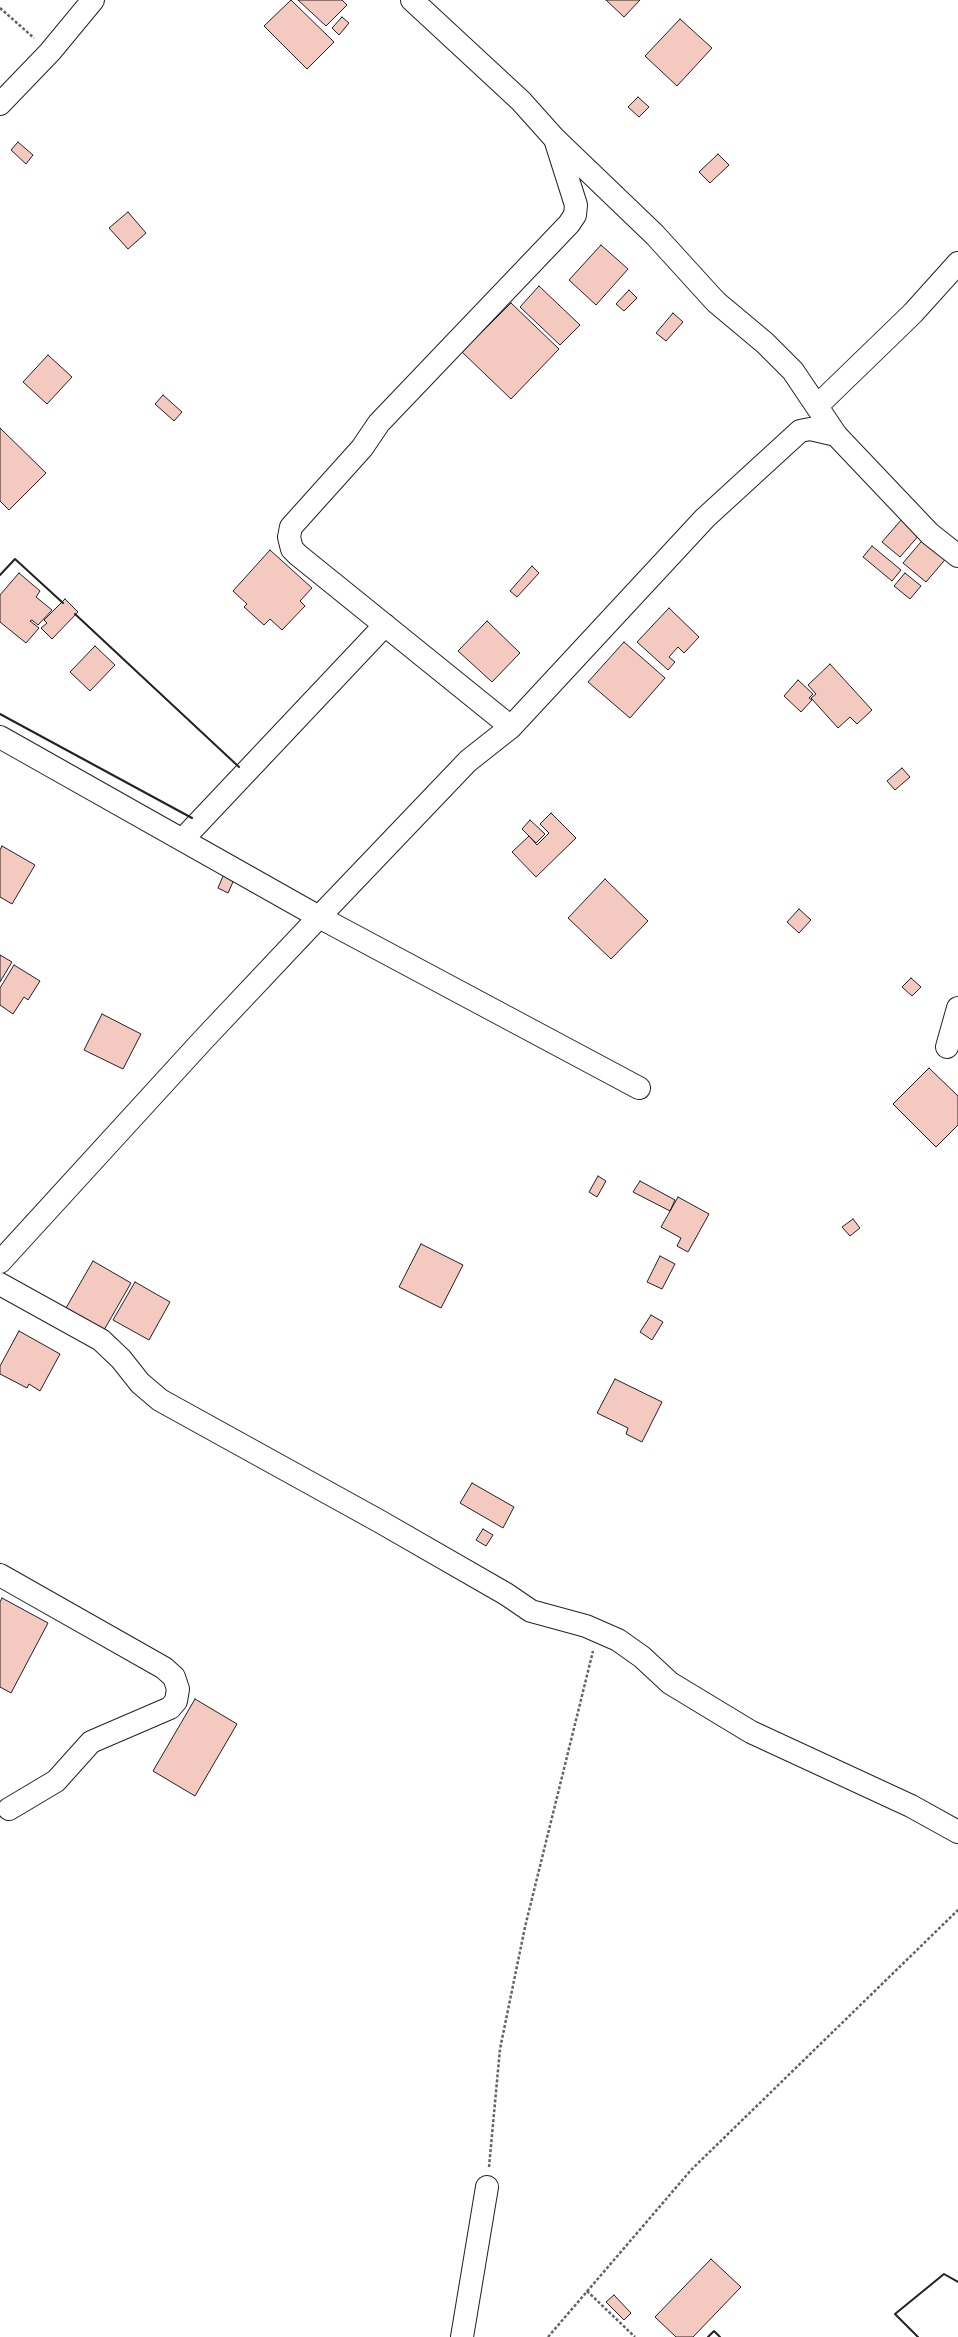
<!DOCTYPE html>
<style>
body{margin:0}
canvas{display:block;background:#fff}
</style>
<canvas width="958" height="2337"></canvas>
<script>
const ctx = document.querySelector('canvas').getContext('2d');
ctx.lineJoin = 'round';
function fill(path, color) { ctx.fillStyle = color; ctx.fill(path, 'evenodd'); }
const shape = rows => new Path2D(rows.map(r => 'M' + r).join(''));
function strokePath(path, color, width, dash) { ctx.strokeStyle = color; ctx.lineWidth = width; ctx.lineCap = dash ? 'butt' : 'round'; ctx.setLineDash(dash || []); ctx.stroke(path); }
const building = shape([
 [291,0,334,42,307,69,264,26,291,0],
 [298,0,342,0,347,5,326,26,298,0],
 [606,0,640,0,624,17,606,0],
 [342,17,349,23,339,35,332,28,342,17],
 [680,19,712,48,677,86,645,56,680,19],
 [638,97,649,107,639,117,628,107,638,97],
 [18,142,33,155,26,164,11,150,18,142],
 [718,154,729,165,710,183,699,172,718,154],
 [128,212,146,233,128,249,109,228,128,212],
 [601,245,628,269,596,305,569,280,601,245],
 [539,286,580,325,560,345,520,307,539,286],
 [629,290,637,298,624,311,616,304,629,290],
 [511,303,559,349,511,399,462,352,511,303],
 [673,313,683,322,666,341,656,333,673,313],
 [48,355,72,377,47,404,23,382,48,355],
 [163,395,182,412,174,421,155,404,163,395],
 [0,428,46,473,9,510,0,501,0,428],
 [902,519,920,534,900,557,882,542,902,519],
 [926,536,949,555,926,582,903,563,926,536],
 [872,546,901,570,892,581,863,557,872,546],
 [270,550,312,588,300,601,305,606,282,630,270,619,264,625,244,607,247,604,233,591,270,550],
 [532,566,539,573,517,597,510,591,532,566],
 [19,573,40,591,36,597,52,610,38,625,32,620,30,621,39,628,26,643,0,622,0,595,19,573],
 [905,573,921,586,910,599,894,586,905,573],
 [65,599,78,612,52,639,41,628,47,623,44,620,65,599],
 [669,608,699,637,684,653,678,647,669,657,675,662,668,670,637,642,669,608],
 [487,621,520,653,492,682,458,651,487,621],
 [624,642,665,678,630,718,588,682,624,642],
 [95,646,115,665,90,691,70,672,95,646],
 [830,664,872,710,857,724,850,717,838,728,811,698,816,694,808,685,830,664],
 [798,680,813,694,809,698,812,700,801,712,784,696,798,680],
 [902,768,910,777,895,790,887,781,902,768],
 [551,813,576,838,536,877,512,852,529,836,537,845,549,833,540,824,551,813],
 [530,820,545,834,536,843,522,829,530,820],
 [2,846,35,865,12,904,0,897,0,850,2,846],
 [226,869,237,873,228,893,218,888,226,869],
 [605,879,648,921,611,959,568,918,605,879],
 [799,909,811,920,799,933,787,922,799,909],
 [0,955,12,962,0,982,0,955],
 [14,965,40,981,28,1000,24,997,13,1014,0,1005,0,988,14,965],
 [911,978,921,987,912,996,902,987,911,978],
 [102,1014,141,1034,123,1069,84,1050,102,1014],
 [929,1068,958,1096,958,1125,936,1147,893,1104,929,1068],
 [598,1176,606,1181,597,1197,589,1192,598,1176],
 [640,1181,675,1200,670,1211,633,1192,640,1181],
 [678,1197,709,1214,688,1252,677,1246,681,1238,661,1227,678,1197],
 [853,1219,860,1228,850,1236,842,1227,853,1219],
 [421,1244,463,1265,441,1308,399,1287,421,1244],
 [660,1256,675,1264,662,1289,647,1282,660,1256],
 [93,1261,131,1283,100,1337,62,1315,93,1261],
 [135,1282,170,1302,149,1340,113,1320,135,1282],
 [651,1315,663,1322,652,1340,640,1332,651,1315],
 [19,1331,60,1354,40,1391,29,1384,27,1388,0,1374,0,1366,19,1331],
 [615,1379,662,1402,642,1442,626,1434,628,1428,597,1413,615,1379],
 [472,1483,514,1507,503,1528,460,1503,472,1483],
 [483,1529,493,1535,486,1546,476,1540,483,1529],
 [2,1598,48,1623,11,1693,0,1687,0,1602,2,1598],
 [195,1699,237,1724,195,1796,153,1771,195,1699],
 [711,2259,741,2287,693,2337,676,2337,655,2317,711,2259],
 [614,2295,631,2313,624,2320,606,2302,614,2295]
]);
fill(building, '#f3c9c0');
strokePath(building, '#222', 1);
const minor = shape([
 [412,0,521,101,555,139,655,235,716,302,765,343,793,371,836,435,930,534,958,556],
 [0,104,50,52,93,0],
 [817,406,913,313,958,263],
 [511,727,298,555,292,549,289,537,291,527,362,448,379,423,569,224,575,215,576,205,555,139],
 [0,737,319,917,639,1088],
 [183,839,385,625],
 [947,1047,958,1008],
 [0,1262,203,1040,319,917,468,761,511,727,705,518,800,431,810,429,836,435],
 [0,1284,101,1340,121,1359,140,1383,160,1400,379,1521,506,1594,531,1611,586,1626,618,1640,642,1657,670,1683,751,1732,911,1806,958,1832],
 [0,1575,164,1668,174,1677,178,1689,176,1701,170,1708,91,1742,56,1781,9,1809],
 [462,2337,487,2187]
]);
strokePath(minor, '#222', 24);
strokePath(shape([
 [0,8,34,38],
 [489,2167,500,2049,525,1927,593,1651],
 [587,2291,635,2337],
 [548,2337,691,2170,958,1910]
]), '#646464', 2.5, [3, 2]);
strokePath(minor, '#fff', 22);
strokePath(shape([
 [0,575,15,559,63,603],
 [75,614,239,767],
 [0,714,192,818],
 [708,2337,714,2331,720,2337],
 [918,2337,895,2314,944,2274,958,2282]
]), '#222', 2);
</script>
